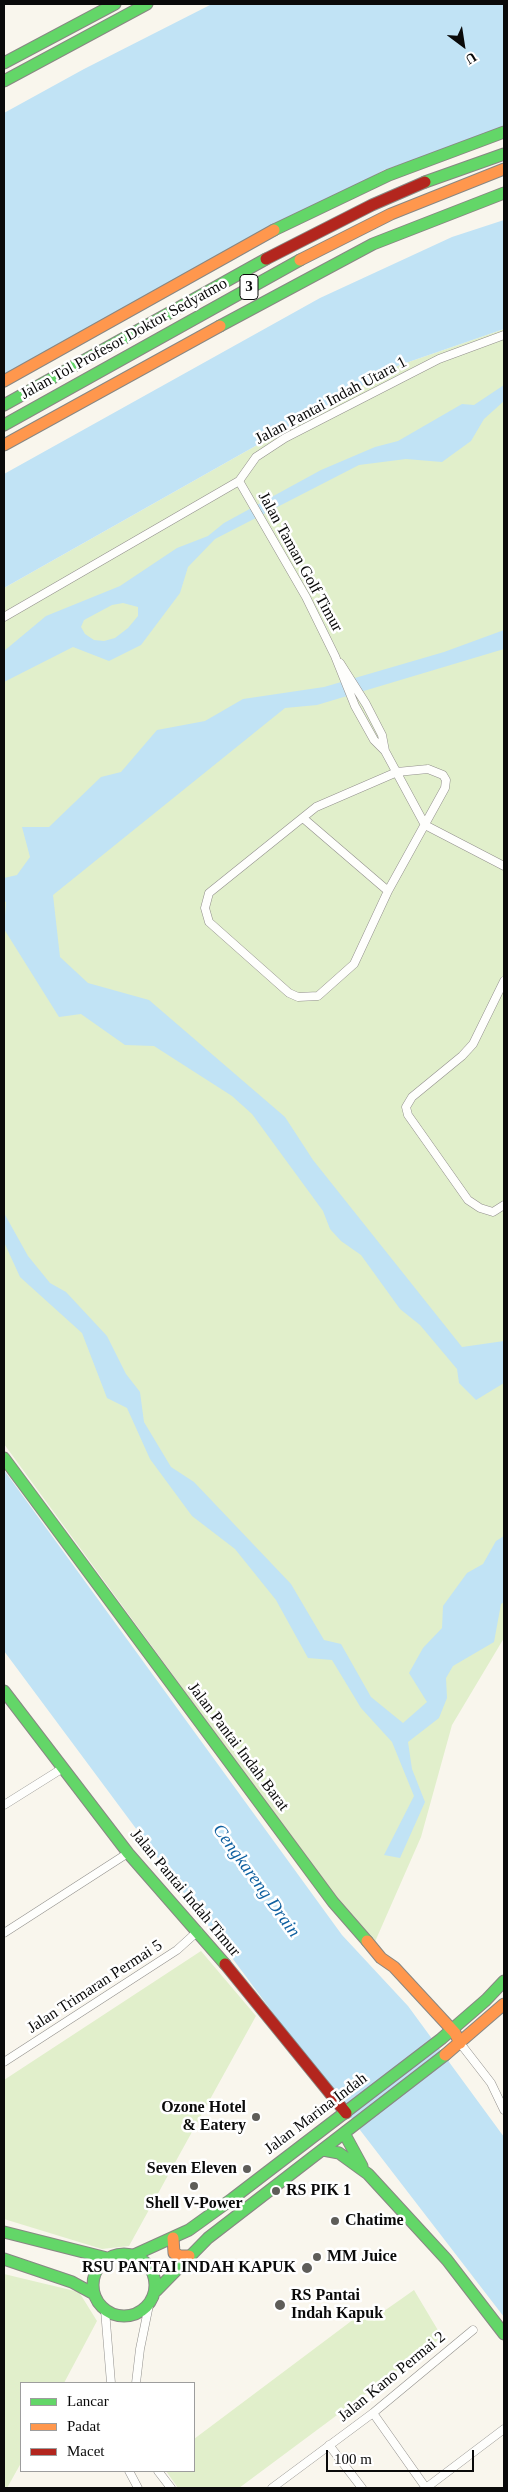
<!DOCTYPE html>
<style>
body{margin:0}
#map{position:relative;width:508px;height:2492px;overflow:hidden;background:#f9f6ed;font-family:"Times New Roman",serif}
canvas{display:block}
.frame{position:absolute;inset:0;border:5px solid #0a0a0a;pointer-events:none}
.legend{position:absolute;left:20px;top:2382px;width:175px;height:90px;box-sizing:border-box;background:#fff;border:1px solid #9d9d9d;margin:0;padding:6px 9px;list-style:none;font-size:15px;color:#0a0a0a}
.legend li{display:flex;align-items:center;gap:10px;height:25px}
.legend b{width:25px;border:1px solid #9d9d9d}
.north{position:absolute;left:438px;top:20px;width:50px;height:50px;-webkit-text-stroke:4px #fff;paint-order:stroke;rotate:149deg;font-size:14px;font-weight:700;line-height:20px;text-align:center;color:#0a0a0a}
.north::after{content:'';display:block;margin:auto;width:18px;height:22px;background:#0a0a0a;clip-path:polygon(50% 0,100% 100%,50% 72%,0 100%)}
.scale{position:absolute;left:326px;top:2450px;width:148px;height:22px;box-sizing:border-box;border:2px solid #0a0a0a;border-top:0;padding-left:6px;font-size:15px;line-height:18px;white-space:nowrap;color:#0a0a0a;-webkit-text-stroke:4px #fff;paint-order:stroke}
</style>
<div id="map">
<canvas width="508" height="2492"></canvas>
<div class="frame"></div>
<ul class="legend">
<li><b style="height:6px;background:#63d668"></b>Lancar</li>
<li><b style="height:6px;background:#ff974d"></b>Padat</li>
<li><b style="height:6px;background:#b3261e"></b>Macet</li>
</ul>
<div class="north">U</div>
<div class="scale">100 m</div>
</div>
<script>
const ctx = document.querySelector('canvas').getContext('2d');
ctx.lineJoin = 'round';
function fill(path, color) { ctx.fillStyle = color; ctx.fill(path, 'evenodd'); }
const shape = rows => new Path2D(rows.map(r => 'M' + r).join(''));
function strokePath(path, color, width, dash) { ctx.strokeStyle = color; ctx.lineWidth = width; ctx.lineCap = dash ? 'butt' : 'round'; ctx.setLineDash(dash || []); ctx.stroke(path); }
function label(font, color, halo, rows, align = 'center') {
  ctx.font = font + ' "Times New Roman",serif'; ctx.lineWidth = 5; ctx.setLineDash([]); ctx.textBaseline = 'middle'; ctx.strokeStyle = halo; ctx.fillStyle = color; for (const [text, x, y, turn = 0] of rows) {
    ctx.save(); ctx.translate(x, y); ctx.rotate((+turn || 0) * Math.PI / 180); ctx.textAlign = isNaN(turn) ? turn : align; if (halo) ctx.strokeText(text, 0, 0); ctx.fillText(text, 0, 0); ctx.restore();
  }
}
fill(shape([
 [504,329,504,1638,452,1725,421,1837,374,1944,309,1861,4,1444,4,588,397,366],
 [201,1951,256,2016,129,2246,102,2249,4,2219,4,2080],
 [4,2274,79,2292,97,2321,64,2383,21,2383,21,2463,7,2488,4,2488],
 [414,2290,442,2337,239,2488,178,2488,166,2471,194,2471,194,2439,366,2310,377,2316]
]), '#e1efcb');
fill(shape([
 [212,4,504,4,504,129,384,170,4,378,4,113,84,69],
 [504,220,504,329,397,366,4,588,4,474,320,298,452,237],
 [504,385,504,401,484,419,471,441,442,462,406,459,359,465,215,539,188,567,180,593,141,645,109,661,73,647,4,682,4,651,46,616,120,586,177,548,208,536,224,523,321,470,375,447,398,441,462,404,474,405],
 [123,603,138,607,138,616,128,628,115,638,104,641,94,640,85,634,81,627,84,620,112,605],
 [504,630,504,649,317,705,285,708,53,895,60,957,88,983,149,1000,285,1117,313,1160,462,1347,504,1341,504,1383,476,1400,459,1383,457,1369,420,1325,400,1309,361,1255,341,1241,330,1229,323,1211,252,1114,232,1096,154,1046,125,1045,81,1014,59,1017,4,929,6,902,4,901,4,878,17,875,30,857,22,827,49,827,101,777,121,772,157,730,205,721,243,699,324,687,444,652],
 [4,1213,28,1256,50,1283,66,1292,107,1336,126,1374,140,1392,144,1422,171,1467,194,1482,291,1584,324,1640,341,1644,371,1697,403,1723,427,1702,409,1673,423,1648,442,1628,443,1606,467,1573,483,1564,496,1541,504,1536,504,1602,501,1604,494,1642,453,1666,446,1678,447,1698,439,1718,408,1742,412,1769,425,1802,400,1858,384,1855,414,1796,392,1742,361,1708,332,1660,308,1658,276,1600,235,1549,192,1516,150,1459,127,1408,107,1398,82,1333,20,1277,4,1242],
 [4,1470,342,1935,408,2006,504,2137,504,2317,360,2130,4,1651]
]), '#c1e3f5');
const street = shape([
 [239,481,306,597,335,656,355,706,374,740,385,751],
 [4,617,239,481,256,457,285,438,439,359,504,335],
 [340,663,366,704,382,735,385,751,425,825,504,866],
 [428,769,443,775,446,780,445,788,388,891,354,964,318,996,298,997,289,993,209,922,205,908,209,893,316,807,397,772,428,769],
 [303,818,388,891],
 [504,981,473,1044,462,1056,412,1097,406,1107,408,1115,468,1200,480,1208,493,1212,504,1205],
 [4,1805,63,1768],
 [4,1933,128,1853],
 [460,2043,491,2083,504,2110],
 [4,2062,177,1950,198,1931],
 [105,2310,111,2383],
 [136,2383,140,2349,149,2305],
 [373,2413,426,2488],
 [329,2445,362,2488],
 [129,2471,138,2488],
 [158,2471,171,2488],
 [272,2488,373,2413,473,2330],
 [426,2488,504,2429]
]);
const fast = shape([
 [4,63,115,4],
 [4,81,147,4],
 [425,182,504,154],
 [274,230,389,175,504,132],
 [220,326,373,244,504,193],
 [4,405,266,259],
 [4,425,300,260],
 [4,1458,333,1902,367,1941],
 [4,1691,128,1853,225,1964],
 [344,2133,362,2166],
 [323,2150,339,2153,368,2174,447,2260,504,2334],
 [4,2232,107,2258],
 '93 2285a31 31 0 1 1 62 0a31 31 0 1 1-62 0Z',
 [134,2255,189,2230,232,2199,441,2039,486,2000,504,1981],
 [4,2259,72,2282,94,2294],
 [156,2291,208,2238,445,2055]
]);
const slow = shape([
 [300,260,391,214,504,169],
 [4,381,274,230],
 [4,445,220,326],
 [367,1941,381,1958,394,1967,455,2033,460,2043],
 [445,2055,504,2004],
 [173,2238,174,2253,180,2256,189,2256]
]);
const jam = shape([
 [266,259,372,205,425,182],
 [225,1964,346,2113]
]);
strokePath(street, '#92908c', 9);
strokePath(fast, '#888783', 13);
strokePath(slow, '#888783', 13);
strokePath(jam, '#888783', 13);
strokePath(street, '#fefefc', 8);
strokePath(fast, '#63d668', 11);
strokePath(slow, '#ff974d', 11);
strokePath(jam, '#b3261e', 11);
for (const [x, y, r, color] of [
 [256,2117,5,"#5e5d59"],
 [247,2169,5,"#5e5d59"],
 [194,2186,5,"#5e5d59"],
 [276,2191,5,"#5e5d59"],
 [335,2221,5,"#5e5d59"],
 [317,2257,5,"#5e5d59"],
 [307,2268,6,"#5e5d59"],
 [280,2305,6,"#5e5d59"]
]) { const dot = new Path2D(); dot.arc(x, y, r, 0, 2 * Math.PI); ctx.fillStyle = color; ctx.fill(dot); strokePath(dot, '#fff', 2); }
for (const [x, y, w] of [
 [249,287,18]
]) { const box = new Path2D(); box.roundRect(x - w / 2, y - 12.5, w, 25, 4); ctx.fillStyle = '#fff'; ctx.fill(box); strokePath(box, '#0a0a0a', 1); }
label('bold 15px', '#0a0a0a', null, [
 ["3",249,287]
]);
label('16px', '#0a0a0a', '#fff', [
 ["Jalan Tol Profesor Doktor Sedyatmo",124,339,-29],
 ["Jalan Pantai Indah Utara 1",331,401,-28],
 ["Jalan Taman Golf Timur",300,562,61],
 ["Jalan Pantai Indah Barat",238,1747,53],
 ["Jalan Pantai Indah Timur",185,1893,50],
 ["Jalan Trimaran Permai 5",95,1987,-33],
 ["Jalan Marina Indah",316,2114,-37],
 ["Jalan Kano Permai 2",392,2377,-39]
]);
label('bold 16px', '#0a0a0a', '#fff', [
 ["Ozone Hotel",246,2108,"right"],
 ["& Eatery",246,2126,"right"],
 ["Seven Eleven",237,2169,"right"],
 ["RS PIK 1",286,2191],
 ["Shell V-Power",194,2204,"center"],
 ["Chatime",345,2221],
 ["MM Juice",327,2257],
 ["RSU PANTAI INDAH KAPUK",296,2268,"right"],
 ["RS Pantai",291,2296],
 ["Indah Kapuk",291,2314]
], 'left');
label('italic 18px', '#0f60a0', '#fff', [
 ["Cengkareng Drain",256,1881,54]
]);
</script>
